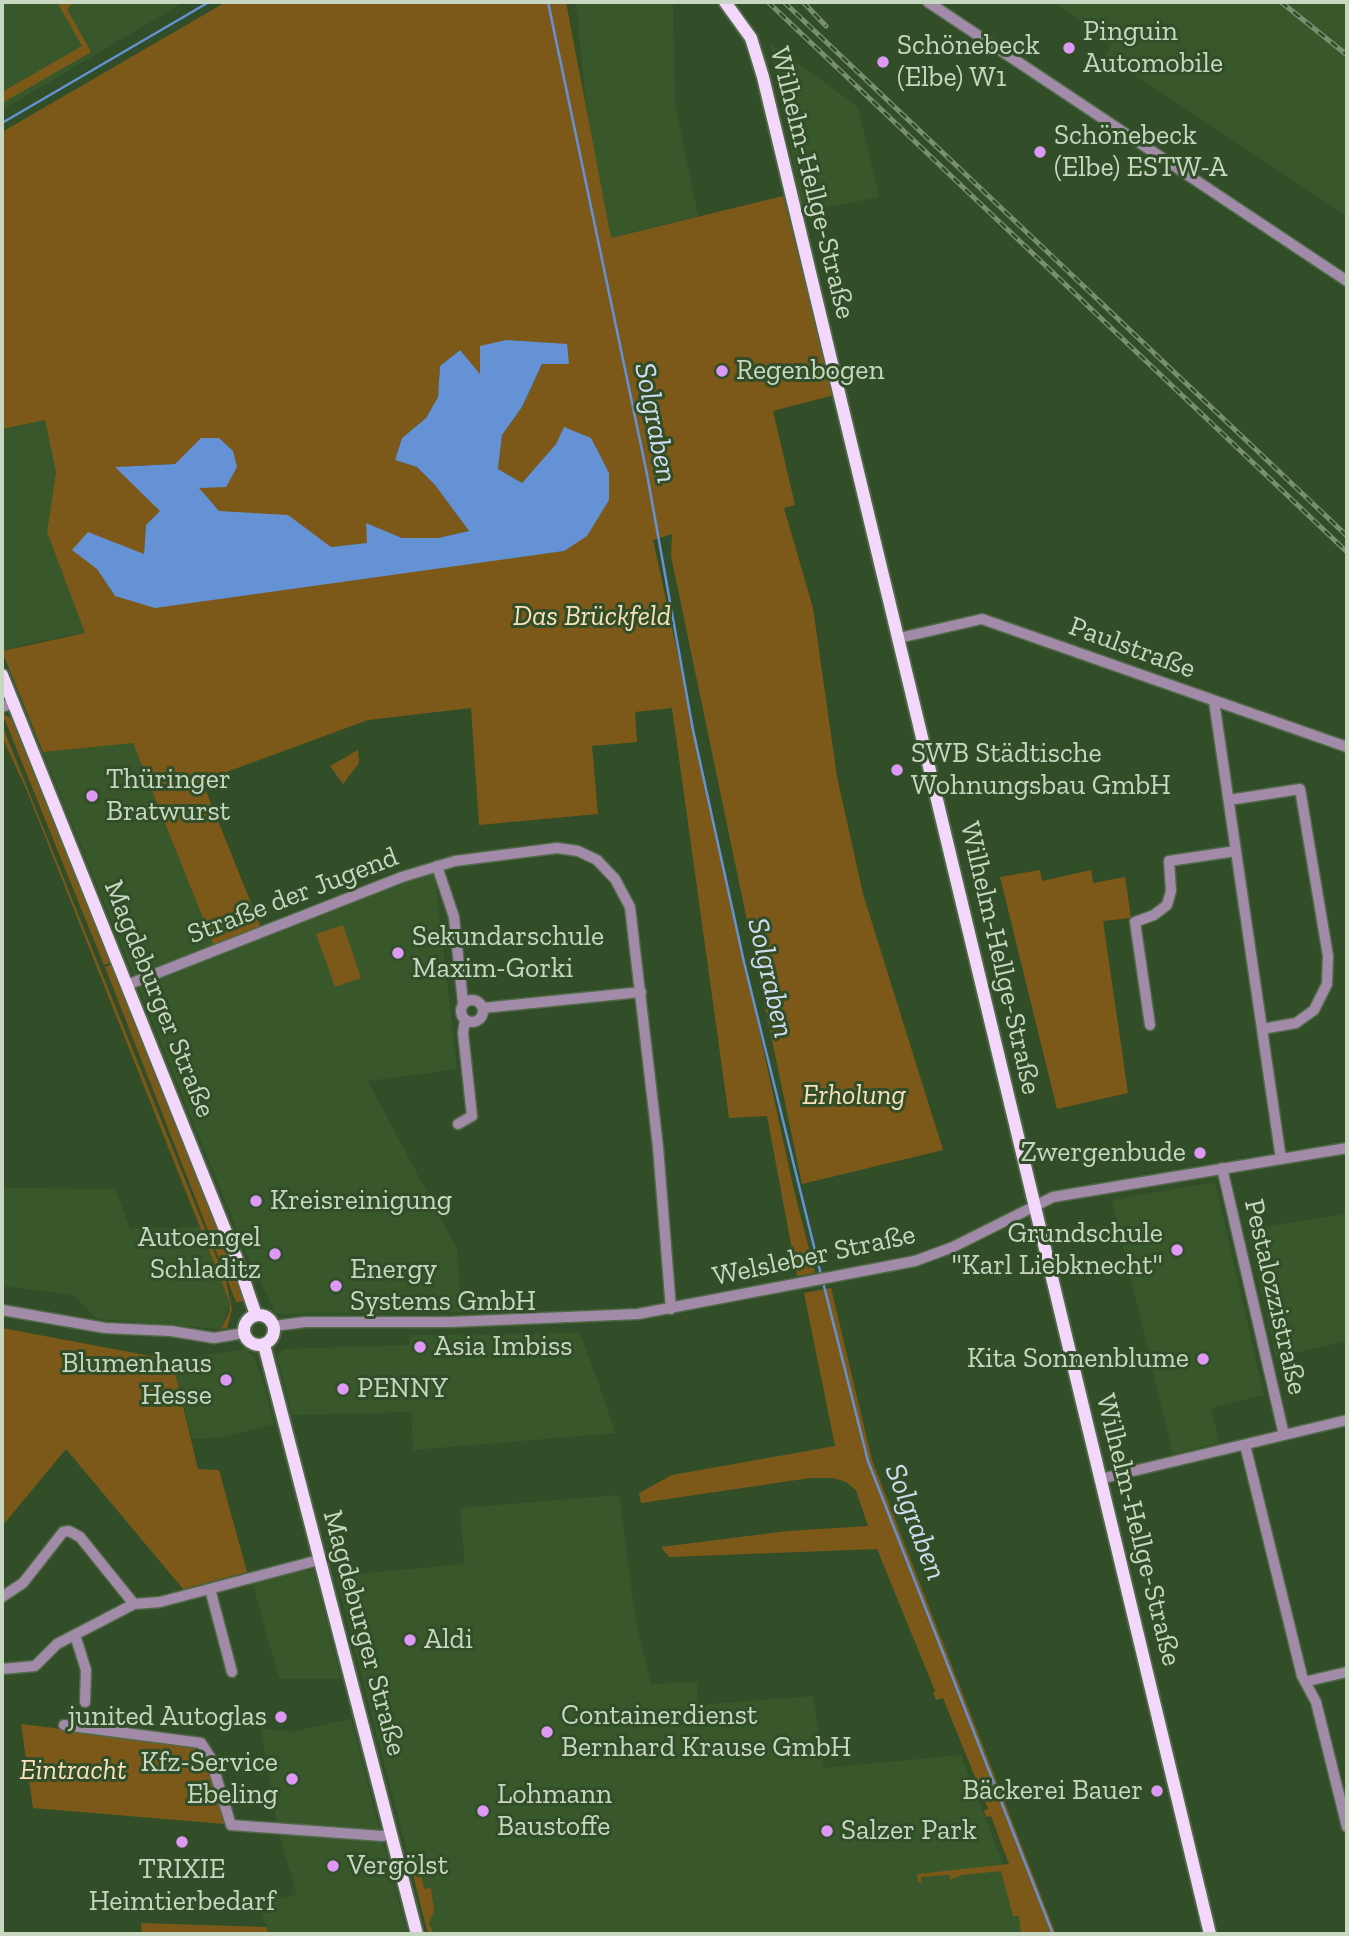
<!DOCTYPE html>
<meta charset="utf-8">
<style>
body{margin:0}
#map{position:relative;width:1349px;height:1936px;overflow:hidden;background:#324e28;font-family:"Zilla Slab",serif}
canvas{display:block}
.frame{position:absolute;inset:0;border:4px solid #c7d7c1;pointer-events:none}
</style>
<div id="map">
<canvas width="1349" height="1936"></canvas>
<div class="frame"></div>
</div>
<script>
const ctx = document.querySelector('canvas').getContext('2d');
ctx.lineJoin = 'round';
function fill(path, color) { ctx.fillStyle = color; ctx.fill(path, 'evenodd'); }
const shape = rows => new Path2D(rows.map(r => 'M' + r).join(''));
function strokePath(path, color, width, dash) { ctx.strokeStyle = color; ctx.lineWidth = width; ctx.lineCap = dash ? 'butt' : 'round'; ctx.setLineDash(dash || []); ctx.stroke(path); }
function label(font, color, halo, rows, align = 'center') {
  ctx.font = font + ' "Zilla Slab",serif'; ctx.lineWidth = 6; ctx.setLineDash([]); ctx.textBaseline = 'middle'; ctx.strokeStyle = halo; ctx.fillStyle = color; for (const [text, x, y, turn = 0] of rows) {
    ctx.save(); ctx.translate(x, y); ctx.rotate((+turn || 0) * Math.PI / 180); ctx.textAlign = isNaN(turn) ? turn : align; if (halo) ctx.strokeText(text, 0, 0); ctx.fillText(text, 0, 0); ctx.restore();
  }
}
fill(shape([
 [2,2,184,2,2,110],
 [576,2,673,2,675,104,698,216,611,238,588,126],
 [1054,2,1347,2,1347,216,1105,56,1113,42],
 [770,43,858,107,879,197,803,212],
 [45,420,56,472,47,532,85,633,25,644,2,651,2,429],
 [133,743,216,951,434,869,457,1069,368,1081,457,1249,461,1312,276,1314,248,1257,43,752],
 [1215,1182,1264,1395,1211,1408,1219,1443,1173,1454,1112,1200],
 [2,1188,115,1189,130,1229,201,1227,230,1303,221,1329,97,1319,74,1295,2,1286],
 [1347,1214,1347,1341,1276,1357,1248,1229],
 [580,1333,616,1433,413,1450,411,1412,292,1415,277,1356,283,1349,409,1345,409,1335],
 [245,1349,253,1356,262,1378,274,1424,224,1437,192,1439,172,1360],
 [619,1495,636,1622,651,1684,697,1682,698,1705,813,1696,824,1768,961,1755,1030,1934,428,1934,336,1576,465,1564,460,1508],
 [305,1570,314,1572,341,1679,279,1679,253,1584],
 [351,1719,407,1934,269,1934,259,1904,297,1894,279,1834,261,1728,290,1732]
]), '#38582b');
fill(shape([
 [57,2,75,2,67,9,91,52,2,103,2,92,82,46],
 [226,2,566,2,611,238,783,196,834,395,773,411,795,505,784,508,813,608,837,777,863,894,943,1150,802,1184,671,556,672,534,653,540,793,1186,815,1273,797,1276,767,1116,729,1118,672,708,635,712,637,742,592,746,598,814,479,825,471,708,368,720,202,781,263,933,216,951,133,743,43,752,2,651,85,633,47,532,56,472,45,420,2,429,2,132],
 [480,346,542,364,522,407,502,435,498,469,522,483,556,444,564,428,564,551,115,596,97,569,110,543,144,554,146,525,161,511,116,467,175,464,219,511,331,547,368,543,366,524,402,538,438,538,469,531,435,485,417,467,395,460,402,438,426,418,438,397,440,366,460,350,480,375],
 [2,713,14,720,42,787,39,790,43,792,112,962,104,965],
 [2,725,226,1281,232,1309,227,1328,221,1329,229,1313,230,1303,27,791,2,737],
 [358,750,359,763,343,784,330,766],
 [1040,870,1042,881,1091,870,1093,883,1125,877,1131,918,1103,921,1128,1093,1057,1109,1000,877],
 [343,925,361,978,335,987,316,934],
 [113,964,232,1262,245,1301,236,1302,105,967],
 [831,1288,872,1460,1056,1934,1021,1934,1019,1916,1013,1916,1001,1871,962,1875,950,1880,949,1875,921,1877,921,1883,918,1882,917,1874,1009,1864,991,1816,986,1817,984,1811,988,1809,943,1698,936,1700,933,1693,935,1691,877,1549,669,1557,661,1547,788,1531,868,1526,856,1490,846,1482,833,1478,810,1478,641,1503,639,1493,672,1475,835,1446,804,1293],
 [2,1328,172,1360,198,1469,219,1470,247,1572,183,1589,66,1449,2,1526],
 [21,1724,201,1746,207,1757,225,1824,33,1808],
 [416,1851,424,1889,431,1888,434,1911,429,1923,434,1934,428,1934,408,1855],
 [141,1923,266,1927,269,1934,142,1934]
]), '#7d5919');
fill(shape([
 [506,340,567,344,569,364,542,364,522,407,502,435,498,469,522,483,556,444,564,427,591,438,609,473,609,500,587,536,564,551,155,608,115,596,97,569,72,550,88,532,144,554,146,525,160,511,115,467,175,464,201,438,219,438,233,451,237,467,226,487,199,488,219,511,288,515,331,547,367,543,366,523,402,538,438,538,469,531,435,485,417,467,395,460,402,438,426,418,438,397,440,366,460,350,480,374,480,346]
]), '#6592d4');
strokePath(shape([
 [548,2,647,474,693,730,744,962,821,1275],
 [2,123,209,2],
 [823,1282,868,1461,1053,1934]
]), '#6592d4', 2.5);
const minor = shape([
 [928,2,1347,281],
 [899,638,982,619,1347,747],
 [1214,701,1281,1159],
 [2,707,13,703],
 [1229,800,1300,789,1328,956,1327,984,1314,1010,1296,1023,1262,1029],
 [437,866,454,917,463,1003],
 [127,985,402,877,455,861,557,848,578,851,597,860,615,879,630,907,658,1147,671,1309],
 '461 1011a11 11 0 1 1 22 0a11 11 0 1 1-22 0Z',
 [483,1008,641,992],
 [1150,1025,1135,922,1154,915,1167,905,1171,891,1169,861,1236,851],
 [458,1124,472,1116,463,1033,465,1020],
 [1222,1168,1284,1435],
 [2,1310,105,1328,171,1331,214,1338,244,1333],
 [274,1326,305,1322,450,1322,638,1314,915,1261,953,1247,1053,1197,1347,1148],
 [1245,1445,1302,1676,1316,1702,1347,1827],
 [1100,1479,1347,1420],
 [210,1589,232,1672],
 [2,1597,23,1583,63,1532,69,1531,80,1537,134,1604],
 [75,1635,86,1670,85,1702],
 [2,1669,35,1666,57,1644,134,1604,160,1602,319,1560],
 [1308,1681,1347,1672],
 [64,1725,201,1743,210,1757,231,1825,382,1836,391,1834]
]);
const major = shape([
 [725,2,751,38,763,77,1210,1934],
 [2,675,236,1257,256,1315],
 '244 1330a15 15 0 1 1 30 0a15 15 0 1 1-30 0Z',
 [264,1345,417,1934]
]);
strokePath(minor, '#506947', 13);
strokePath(major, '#506947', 16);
strokePath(minor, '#a28ba9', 10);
strokePath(major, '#f3d8fc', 12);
const rail = shape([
 [768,2,1347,552],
 [784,2,1347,536],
 [803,2,826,26],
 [1281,2,1347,55]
]);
strokePath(rail, '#798f71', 5);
strokePath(rail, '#324e28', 2.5, [8]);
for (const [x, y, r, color] of [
 [1069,48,7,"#dd99f3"],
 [883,62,7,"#dd99f3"],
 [1040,152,7,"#dd99f3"],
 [722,371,7,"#dd99f3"],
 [897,770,7,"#dd99f3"],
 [92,796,7,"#dd99f3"],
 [398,953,7,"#dd99f3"],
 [1200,1153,7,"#dd99f3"],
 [256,1201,7,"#dd99f3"],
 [1177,1250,7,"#dd99f3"],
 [275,1254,7,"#dd99f3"],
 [336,1286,7,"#dd99f3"],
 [420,1347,7,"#dd99f3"],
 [1203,1359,7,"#dd99f3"],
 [226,1380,7,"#dd99f3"],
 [343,1389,7,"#dd99f3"],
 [410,1640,7,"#dd99f3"],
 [281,1717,7,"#dd99f3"],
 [547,1732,7,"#dd99f3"],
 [292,1779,7,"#dd99f3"],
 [1157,1791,7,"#dd99f3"],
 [483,1811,7,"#dd99f3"],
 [827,1831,7,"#dd99f3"],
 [182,1842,7,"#dd99f3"],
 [333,1866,7,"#dd99f3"]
]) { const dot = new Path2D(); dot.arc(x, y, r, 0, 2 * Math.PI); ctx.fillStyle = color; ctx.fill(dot); strokePath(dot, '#324e28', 2.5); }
label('28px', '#c7d7c1', '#324e28', [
 ["Pinguin",1083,32],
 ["Automobile",1083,64],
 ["Schönebeck",897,46],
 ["(Elbe) W1",897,78],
 ["Schönebeck",1054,136],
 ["(Elbe) ESTW-A",1054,168],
 ["Regenbogen",736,371],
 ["SWB Städtische",911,754],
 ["Wohnungsbau GmbH",911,786],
 ["Thüringer",106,780],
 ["Bratwurst",106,812],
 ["Sekundarschule",412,937],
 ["Maxim-Gorki",412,969],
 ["Zwergenbude",1186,1153,"right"],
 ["Kreisreinigung",270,1201],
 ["Grundschule",1163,1234,"right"],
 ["\"Karl Liebknecht\"",1163,1266,"right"],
 ["Autoengel",261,1238,"right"],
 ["Schladitz",261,1270,"right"],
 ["Energy",350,1270],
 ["Systems GmbH",350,1302],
 ["Asia Imbiss",434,1347],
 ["Kita Sonnenblume",1189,1359,"right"],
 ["Blumenhaus",212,1364,"right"],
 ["Hesse",212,1396,"right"],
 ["PENNY",357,1389],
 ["Aldi",424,1640],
 ["Containerdienst",561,1716],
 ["Bernhard Krause GmbH",561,1748],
 ["junited Autoglas",267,1717,"right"],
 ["Kfz-Service",278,1763,"right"],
 ["Ebeling",278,1795,"right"],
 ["Bäckerei Bauer",1143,1791,"right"],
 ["Lohmann",497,1795],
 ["Baustoffe",497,1827],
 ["Salzer Park",841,1831],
 ["Vergölst",347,1866],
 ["TRIXIE",182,1870,"center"],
 ["Heimtierbedarf",182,1902,"center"]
], 'left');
label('28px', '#c7d7c1', '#324e28', [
 ["Wilhelm-Hellge-Straße",812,183,76],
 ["Paulstraße",1132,648,20],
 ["Straße der Jugend",293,896,-21],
 ["Wilhelm-Hellge-Straße",1000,958,77],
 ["Magdeburger Straße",159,999,68],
 ["Welsleber Straße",814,1256,-12],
 ["Pestalozzistraße",1275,1297,77],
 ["Wilhelm-Hellge-Straße",1138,1530,76],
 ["Magdeburger Straße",364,1633,75]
]);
label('italic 28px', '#fae0bb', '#324e28', [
 ["Das Brückfeld",592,617],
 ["Erholung",854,1096],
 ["Eintracht",73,1771]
]);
label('italic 30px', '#d0dcee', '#324e28', [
 ["Solgraben",655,423,79],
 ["Solgraben",770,978,77],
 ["Solgraben",915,1522,69]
]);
</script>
